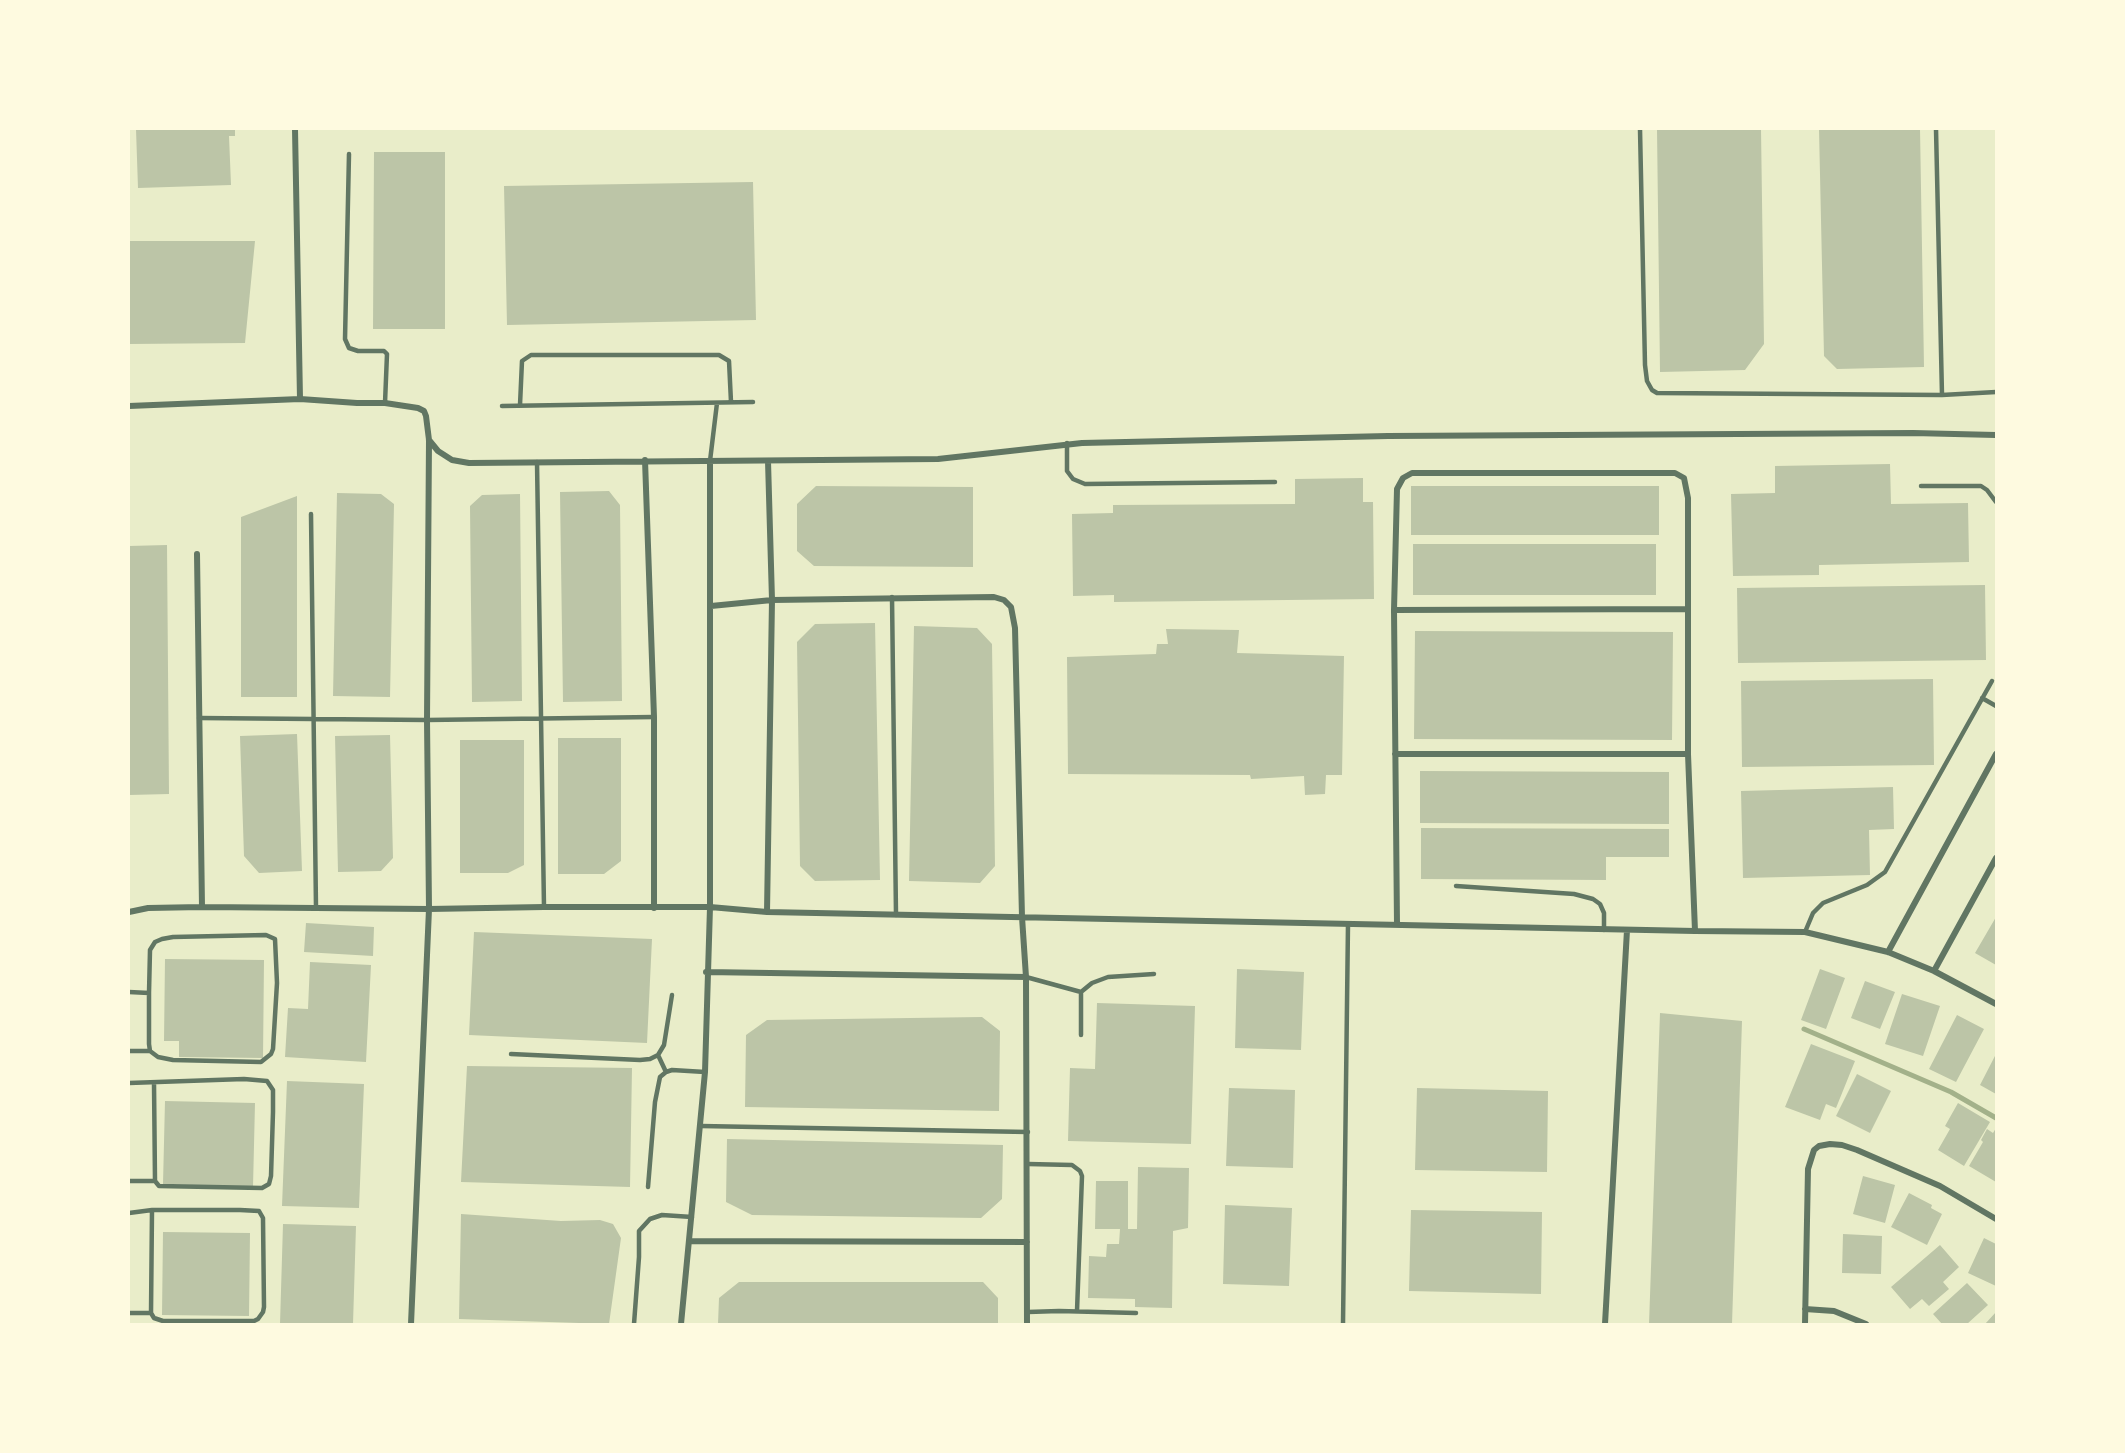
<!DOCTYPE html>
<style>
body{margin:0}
#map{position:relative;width:2125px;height:1453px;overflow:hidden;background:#e9edc9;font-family:Jost,sans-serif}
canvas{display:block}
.frame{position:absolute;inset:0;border:130px solid #fefae0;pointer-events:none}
</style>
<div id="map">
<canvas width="2125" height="1453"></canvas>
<div class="frame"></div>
</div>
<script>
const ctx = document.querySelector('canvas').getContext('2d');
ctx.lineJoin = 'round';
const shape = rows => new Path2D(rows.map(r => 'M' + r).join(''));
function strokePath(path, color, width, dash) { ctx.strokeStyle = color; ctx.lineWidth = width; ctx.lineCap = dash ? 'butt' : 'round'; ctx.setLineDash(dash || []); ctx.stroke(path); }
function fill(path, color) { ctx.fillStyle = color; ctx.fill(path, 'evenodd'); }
strokePath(shape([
 [1804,1029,1951,1092,1996,1118]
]), '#a3b18a', 5);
fill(shape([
 [136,129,235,129,235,136,229,136,231,185,138,188],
 [1657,129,1761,129,1764,344,1745,370,1660,372],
 [1819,129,1920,129,1924,367,1837,369,1824,356],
 [374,152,445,152,445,329,373,329],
 [753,182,756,320,507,325,504,186],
 [129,241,255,241,245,343,129,344],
 [1890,464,1891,504,1968,503,1969,562,1819,565,1819,575,1733,576,1731,494,1775,493,1775,466],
 [1363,478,1363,502,1373,502,1374,599,1114,602,1114,595,1073,596,1072,514,1113,513,1113,505,1295,504,1295,479],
 [816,486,973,487,973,567,814,566,797,551,797,504],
 [1411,486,1659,486,1659,535,1411,535],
 [609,491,620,505,622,701,563,702,560,492],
 [337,493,381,494,394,504,390,697,333,696],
 [520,494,522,701,472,702,470,506,482,495],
 [297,496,297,697,241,697,241,517],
 [1413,544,1656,544,1656,595,1413,595],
 [167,545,169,794,129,795,129,546],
 [1985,585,1986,660,1738,663,1737,588],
 [875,623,880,880,815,881,800,866,797,642,815,624],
 [914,626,977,628,992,644,995,866,980,883,909,881],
 [1166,629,1239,630,1237,653,1344,656,1342,775,1326,775,1325,794,1305,795,1304,776,1251,779,1250,775,1068,774,1067,657,1156,654,1157,644,1168,644],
 [1415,631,1673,632,1672,740,1414,739],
 [1933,679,1934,765,1742,767,1741,681],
 [297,734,302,871,259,873,244,856,240,736],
 [390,735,393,858,381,871,338,872,335,736],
 [558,738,621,738,621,861,604,874,558,874],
 [460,740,524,740,524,865,508,873,460,873],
 [1420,771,1669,772,1669,824,1420,823],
 [1893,787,1894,829,1869,830,1870,875,1743,878,1741,791],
 [1421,828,1669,829,1669,857,1606,857,1606,880,1421,879],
 [1996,917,1996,965,1975,953],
 [306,923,374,927,373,956,304,952],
 [474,932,652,939,647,1043,469,1035],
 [165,959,264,960,263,1058,179,1057,179,1041,164,1041],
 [310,962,371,965,366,1062,285,1057,288,1008,308,1009],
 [1237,969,1304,972,1301,1050,1235,1048],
 [1820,969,1845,978,1826,1029,1801,1020],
 [1865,981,1895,992,1880,1029,1851,1018],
 [1902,994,1940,1006,1923,1056,1885,1044],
 [1097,1003,1195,1006,1191,1144,1068,1141,1070,1068,1095,1069],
 [1660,1013,1742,1021,1732,1324,1649,1324],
 [1957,1015,1984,1029,1956,1082,1929,1069],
 [982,1017,1000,1031,999,1111,745,1107,746,1035,767,1020],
 [1811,1044,1855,1061,1836,1108,1826,1104,1820,1120,1785,1107],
 [1996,1054,1996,1094,1980,1085],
 [467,1066,632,1068,630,1187,461,1182],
 [1857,1074,1891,1091,1870,1133,1836,1116],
 [287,1081,364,1084,359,1208,282,1206],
 [1229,1088,1295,1090,1293,1168,1226,1166],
 [1417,1088,1548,1091,1547,1172,1415,1170],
 [165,1101,255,1103,253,1187,163,1184],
 [1958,1103,1990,1122,1964,1166,1938,1150,1950,1129,1945,1126],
 [1996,1128,1996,1182,1969,1166,1983,1142,1981,1140,1987,1129,1993,1133],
 [727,1139,1003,1145,1002,1199,981,1218,752,1215,726,1202],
 [1138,1167,1189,1168,1188,1228,1173,1231,1172,1308,1135,1307,1135,1299,1088,1298,1089,1256,1106,1257,1107,1244,1119,1244,1120,1229,1095,1229,1096,1181,1128,1181,1128,1229,1137,1229],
 [1863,1176,1895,1185,1885,1223,1853,1214],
 [1909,1193,1932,1205,1931,1208,1942,1214,1927,1245,1891,1227],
 [1225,1205,1292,1208,1289,1286,1223,1284],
 [1411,1210,1542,1212,1541,1294,1409,1291],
 [461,1214,561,1221,600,1220,613,1224,621,1238,609,1324,459,1319],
 [283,1224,356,1226,353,1324,280,1324],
 [163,1232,250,1233,249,1316,162,1315],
 [1843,1234,1882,1236,1881,1274,1842,1273],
 [1984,1238,1996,1244,1996,1286,1968,1273],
 [1940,1245,1959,1267,1943,1282,1949,1289,1929,1306,1922,1299,1910,1309,1891,1287],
 [739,1282,983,1282,998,1298,998,1324,718,1324,719,1298],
 [1967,1283,1988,1305,1967,1324,1942,1324,1933,1314],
 [1996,1312,1996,1324,1985,1324]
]), '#bcc5a7');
strokePath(shape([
 [1640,129,1645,365,1647,381,1652,390,1657,393,1942,395,1936,129],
 [349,154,345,339,349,348,358,351,384,351,387,354,385,403],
 [1942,395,1996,392],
 [520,405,522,361,531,355,719,355,729,361,731,402],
 [502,406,753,402],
 [1067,443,1067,471,1073,479,1085,484,1275,482],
 [710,461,717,403],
 [537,462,544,907],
 [1921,486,1981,486,1987,490,1996,502],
 [311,514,316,908],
 [892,597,896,915],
 [1982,698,1996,706],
 [199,718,427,720,654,717],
 [1456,886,1574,894,1593,899,1600,904,1604,913,1604,930],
 [1805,932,1813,913,1823,903,1867,885,1885,872,1992,681],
 [1026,977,1081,992,1092,983,1108,977,1154,974],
 [129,992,149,993,150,950,155,942,162,939,173,937,266,935,275,939,277,983,273,1049,271,1054,261,1062,173,1060,158,1057,150,1051,149,1044,149,993],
 [1081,992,1081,1035],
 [129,1051,150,1051],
 [511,1054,640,1060,650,1059,658,1055,664,1045,672,995],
 [658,1055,666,1072],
 [129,1083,244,1079,267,1081,273,1090,273,1112,271,1176,269,1184,262,1188,159,1186,155,1181,154,1083],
 [701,1126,1028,1132],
 [1028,1164,1072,1165,1080,1171,1082,1176,1077,1311],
 [129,1181,155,1181],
 [648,1187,655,1102,660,1077,666,1072,672,1070,705,1072],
 [129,1213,152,1210,240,1210,259,1211,263,1218,264,1307,263,1312,258,1319,254,1321,163,1321,154,1318,151,1313,152,1210],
 [1028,1312,1059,1311,1136,1313],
 [129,1313,151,1313],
 [634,1324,639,1257,639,1231,650,1219,662,1215,692,1217],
 [1343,1324,1348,924]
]), '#617663', 4.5);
strokePath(shape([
 [295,129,300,399],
 [129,406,300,399,357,403,385,403,418,408,424,411,426,416,429,440,427,720,429,909,411,1324],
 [429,440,438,451,452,460,469,463,938,459,1082,443,1388,436,1913,433,1996,435],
 [645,460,654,717,654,908],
 [197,554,202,907],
 [711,606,772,600,994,597,1004,600,1011,607,1015,628,1022,917,1026,977,1027,1324],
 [1394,610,1687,609],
 [1395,754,1688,754],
 [129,912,148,908,202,907,429,909,544,907,710,907,767,912,1695,931,1805,932,1888,952,1934,971,1996,1004],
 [767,912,772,600,768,461],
 [1397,925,1394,610,1397,489,1403,478,1412,473,1675,473,1684,478,1688,498,1688,754,1695,931],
 [1888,952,1996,754],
 [1934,971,1996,858],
 [706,972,1026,977],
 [690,1241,1027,1242],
 [1805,1309,1834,1311,1866,1324],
 [681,1324,705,1072,710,907,710,461],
 [1605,1324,1627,930],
 [1805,1324,1808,1169,1814,1150,1819,1146,1830,1144,1842,1145,1857,1150,1940,1186,1996,1219]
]), '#617663', 6);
</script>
